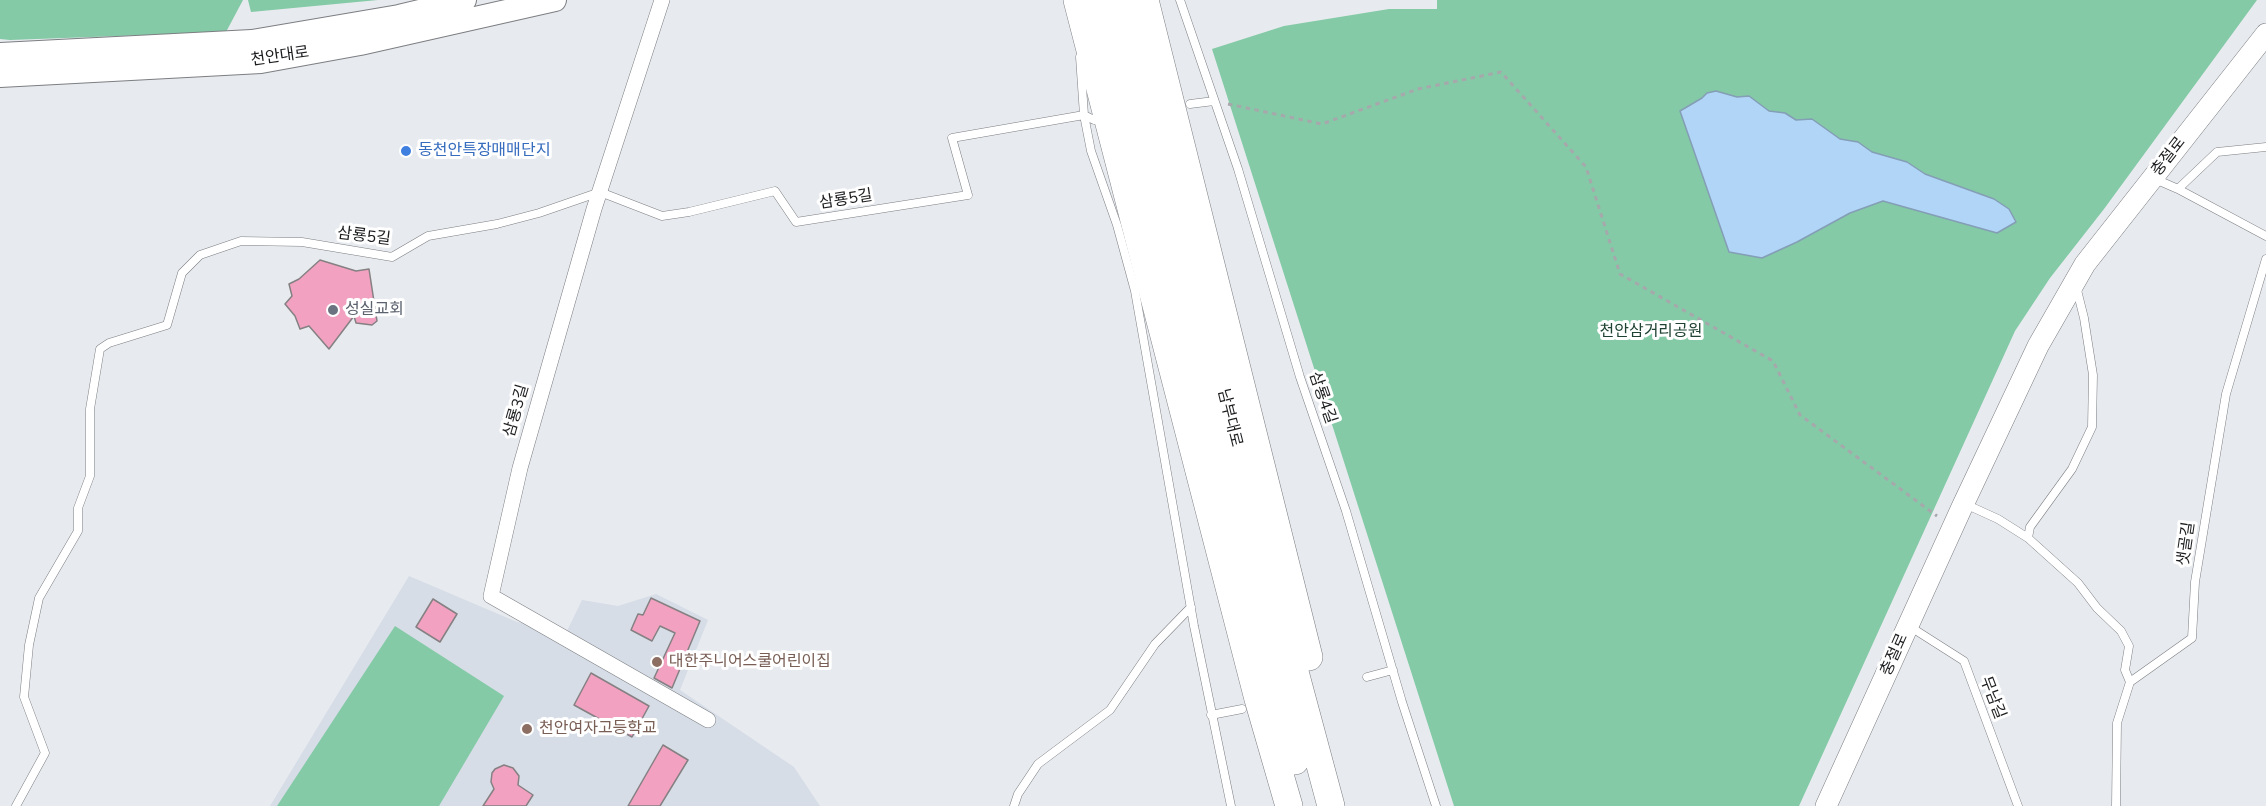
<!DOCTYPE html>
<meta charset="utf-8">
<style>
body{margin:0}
canvas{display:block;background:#e7eaee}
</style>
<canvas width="2266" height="806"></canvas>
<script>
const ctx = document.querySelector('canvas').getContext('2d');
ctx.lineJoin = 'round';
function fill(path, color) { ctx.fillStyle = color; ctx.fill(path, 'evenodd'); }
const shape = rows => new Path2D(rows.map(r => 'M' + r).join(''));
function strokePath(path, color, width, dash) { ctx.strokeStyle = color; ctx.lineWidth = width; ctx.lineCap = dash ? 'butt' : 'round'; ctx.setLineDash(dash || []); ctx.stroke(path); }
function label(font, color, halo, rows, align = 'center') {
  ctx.font = font + ' "Nunito Sans","Noto Sans KR",sans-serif'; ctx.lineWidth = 6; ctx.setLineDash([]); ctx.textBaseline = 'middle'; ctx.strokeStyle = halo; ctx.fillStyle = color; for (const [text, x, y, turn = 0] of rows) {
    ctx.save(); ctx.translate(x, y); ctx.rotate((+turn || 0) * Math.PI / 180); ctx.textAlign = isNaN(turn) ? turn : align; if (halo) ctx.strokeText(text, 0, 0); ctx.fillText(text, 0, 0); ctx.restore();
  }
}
fill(shape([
 [409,576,517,622,566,633,582,600,618,606,656,594,708,620,680,690,794,767,820,806,270,806]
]), '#d6dde7');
fill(shape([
 [0,0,243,0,226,32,10,40,0,39],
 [248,0,378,0,251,12],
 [1437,0,2257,0,2104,209,2050,278,2015,331,1799,806,1454,806,1212,49,1284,26,1389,9,1437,9],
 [395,626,504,696,439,806,277,806]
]), '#84caa6');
const water = shape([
 [1716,91,1737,97,1749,96,1769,111,1785,113,1796,120,1812,119,1840,139,1858,142,1872,152,1907,162,1925,174,1994,199,2009,209,2016,222,1997,233,1883,201,1850,213,1797,242,1762,258,1729,252,1680,111,1702,98,1707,93,1716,91]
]);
fill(water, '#b0d5f7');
strokePath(water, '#849eb6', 1.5);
const building = shape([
 [320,260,356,271,369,269,377,321,372,325,356,323,354,316,329,349,309,326,300,329,295,316,285,304,292,296,289,284,299,279,320,260],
 [651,598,700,621,672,688,654,678,675,633,660,626,652,641,631,630,638,614,643,615,651,598],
 [433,599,457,614,440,642,416,627,433,599],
 [591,673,649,706,632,737,574,705,591,673],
 [663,745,688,760,660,806,628,806,663,745],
 [504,765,513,768,519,776,518,785,533,795,526,806,483,806,494,789,491,782,492,773,495,769,504,765]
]);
fill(building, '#f2a1c0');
strokePath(building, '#858082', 1.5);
const lane = shape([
 [1180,0,1238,169,1300,377,1346,511,1402,702,1436,806],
 [1080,57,1084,115,1091,151,1117,225,1135,291,1194,626,1231,806],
 [1190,104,1214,101],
 [2155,179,2178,189,2266,236],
 [2178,189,2217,152,2266,147],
 [1965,504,1998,519,2028,538,2078,583,2097,608,2121,631,2129,646,2125,670,2130,682],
 [2028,538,2030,527,2072,469,2092,427,2093,375,2084,318,2076,286],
 [1909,626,1964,661,2018,806],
 [1367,677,1393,670],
 [1211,715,1242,709],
 [16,806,45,753,24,697,29,645,39,598,78,531,78,508,90,476,90,409,100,349,109,343,167,325,182,273,200,255,241,241,302,242,392,257,428,236,497,224,539,213,600,192,662,216,689,212,775,191,796,222,968,195,952,138,1084,115,1094,120],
 [1014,806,1018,794,1038,764,1110,710,1155,644,1191,607],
 [2116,806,2117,723,2130,682,2192,638,2195,582,2226,394,2266,259]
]);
const street = shape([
 [662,0,594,209,520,468,491,596,708,720]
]);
const secondary = shape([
 [1826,806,1962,507,2038,346,2085,264,2266,34]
]);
const primary = shape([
 [0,54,252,41,399,16,465,0],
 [0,76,261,62,360,44,555,0]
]);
const highway = shape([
 [1077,0,1258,699,1289,806],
 [1101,0,1295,761],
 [1123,0,1265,560,1331,806],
 [1145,0,1309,657]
]);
strokePath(lane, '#7c7e82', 9);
strokePath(street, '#7c7e82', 16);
strokePath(secondary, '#7c7e82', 22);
strokePath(primary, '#7c7e82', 24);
strokePath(highway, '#7c7e82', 28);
strokePath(shape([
 [1228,104,1322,124,1418,89,1501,72,1586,167,1620,274,1773,361,1800,415,1937,516]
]), '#a6a8ac', 3, [4.5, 4.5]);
strokePath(lane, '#fff', 8);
strokePath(street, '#fff', 15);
strokePath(secondary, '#fff', 21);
strokePath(primary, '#fff', 22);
strokePath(highway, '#fff', 27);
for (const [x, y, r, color] of [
 [406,151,6,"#3f7fe0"],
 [333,310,6,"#6b7280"],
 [657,662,6,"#8d6e63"],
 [527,729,6,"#8d6e63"]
]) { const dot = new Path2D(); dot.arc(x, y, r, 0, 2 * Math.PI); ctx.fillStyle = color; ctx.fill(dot); strokePath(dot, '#fff', 2); }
label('16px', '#1c1d1f', '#fff', [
 ["천안대로",280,57,-8],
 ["충절로",2169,157,-52],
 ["삼룡5길",846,200,-9],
 ["삼룡5길",364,237,7],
 ["삼룡4길",1322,398,71],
 ["삼룡3길",517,411,-74],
 ["남부대로",1229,418,76],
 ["샛골길",2187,544,-82],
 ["충절로",1895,655,-66],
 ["무남길",1992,698,69]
]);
label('16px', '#366cbe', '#fff', [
 ["동천안특장매매단지",418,151]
], 'left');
label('16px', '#5b616d', '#fff', [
 ["성실교회",345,310]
], 'left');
label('16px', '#1e4332', '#fff', [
 ["천안삼거리공원",1651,332]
]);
label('16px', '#785e54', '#fff', [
 ["대한주니어스쿨어린이집",669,662],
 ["천안여자고등학교",539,729]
], 'left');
</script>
